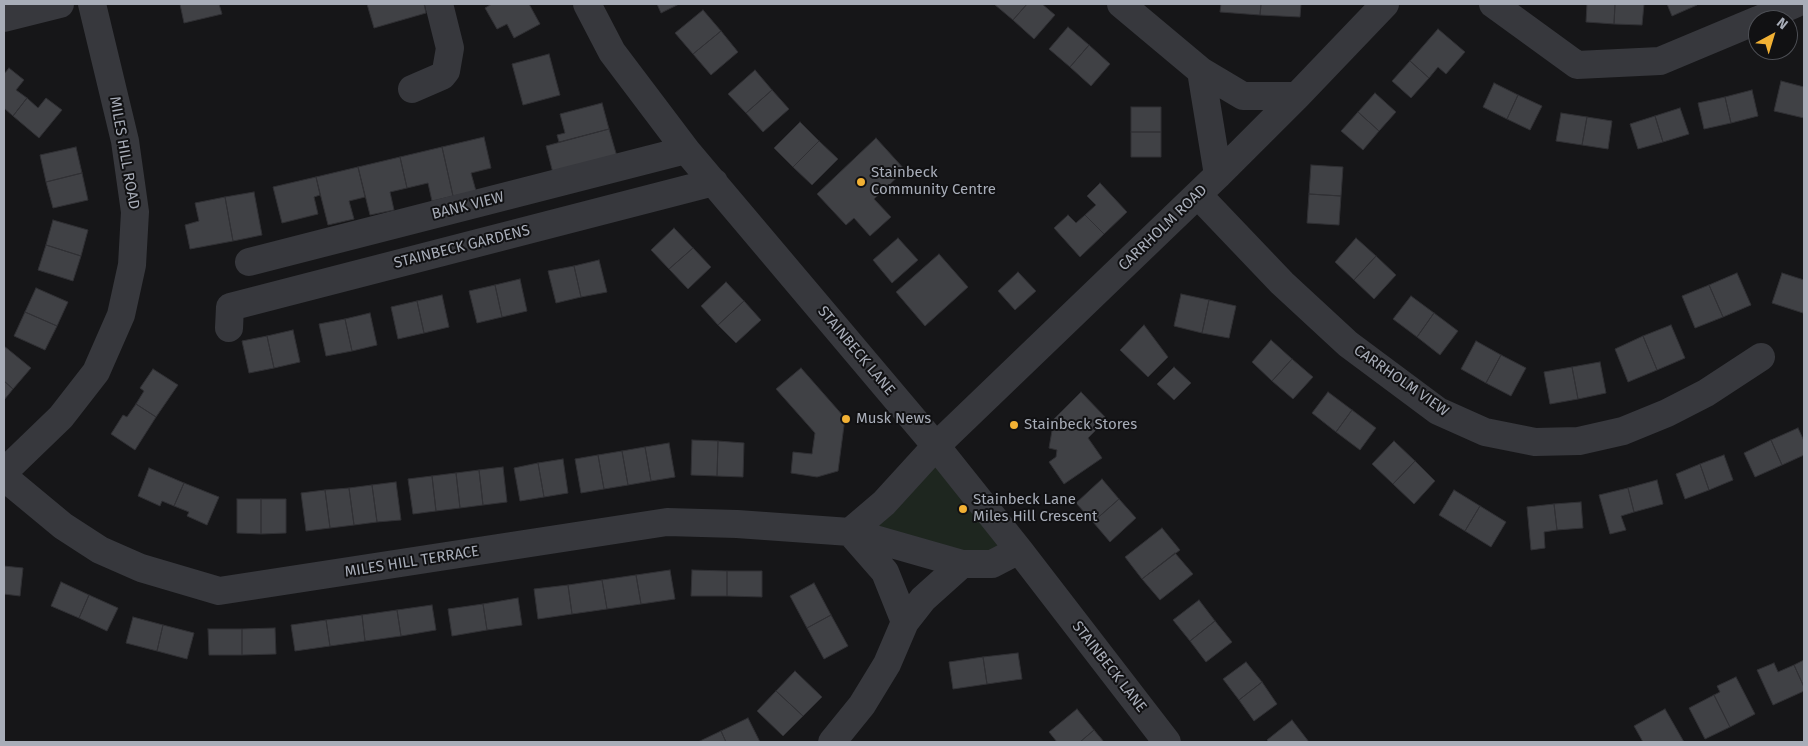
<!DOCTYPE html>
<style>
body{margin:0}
#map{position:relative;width:1808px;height:746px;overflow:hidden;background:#161618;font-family:"Fira Sans",sans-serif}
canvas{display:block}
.frame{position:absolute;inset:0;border:5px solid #a8adb8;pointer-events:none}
.north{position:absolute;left:1748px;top:10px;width:50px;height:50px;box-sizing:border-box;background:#111113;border:1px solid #4d4f55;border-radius:50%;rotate:39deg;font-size:14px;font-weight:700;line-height:20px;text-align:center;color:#a8adb8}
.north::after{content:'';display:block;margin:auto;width:18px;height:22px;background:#f2b134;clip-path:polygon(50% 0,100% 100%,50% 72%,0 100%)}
</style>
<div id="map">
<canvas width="1808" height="746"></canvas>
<div class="frame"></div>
<div class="north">N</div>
</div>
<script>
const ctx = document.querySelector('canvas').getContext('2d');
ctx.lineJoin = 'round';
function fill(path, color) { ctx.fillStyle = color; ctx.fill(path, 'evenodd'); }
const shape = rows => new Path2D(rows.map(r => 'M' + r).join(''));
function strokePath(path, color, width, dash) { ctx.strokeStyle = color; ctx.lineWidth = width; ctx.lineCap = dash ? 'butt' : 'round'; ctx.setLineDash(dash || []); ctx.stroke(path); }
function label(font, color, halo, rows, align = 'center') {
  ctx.font = font + ' "Fira Sans",sans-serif'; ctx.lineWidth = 4; ctx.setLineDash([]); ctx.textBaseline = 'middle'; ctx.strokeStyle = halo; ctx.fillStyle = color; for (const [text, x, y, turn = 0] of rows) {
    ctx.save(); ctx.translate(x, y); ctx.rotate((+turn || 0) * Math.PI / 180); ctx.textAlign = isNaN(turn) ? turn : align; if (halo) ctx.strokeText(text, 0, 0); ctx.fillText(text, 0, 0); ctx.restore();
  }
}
fill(shape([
 [936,446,1019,550,992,564,850,532]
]), '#1e261f');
const building = shape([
 [180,4,219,4,222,14,184,23,180,4],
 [367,4,424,4,426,13,374,28,367,4],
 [492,4,529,4,540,24,514,38,507,24,497,29,485,8,492,4],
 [657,4,679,4,661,13,657,4],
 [994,4,1027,4,1013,20,994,4],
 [1027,4,1042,4,1055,15,1034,39,1013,20,1027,4],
 [1221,4,1261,4,1260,15,1220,12,1221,4],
 [1261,4,1301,4,1300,17,1260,15,1261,4],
 [1587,4,1615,4,1614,24,1586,22,1587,4],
 [1615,4,1644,4,1642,25,1614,24,1615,4],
 [1667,4,1697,4,1697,5,1672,16,1667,4],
 [703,10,721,31,693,54,675,33,703,10],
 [1068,27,1089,45,1070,67,1049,49,1068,27],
 [1438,29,1465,52,1446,74,1438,67,1429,78,1410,61,1438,29],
 [721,31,738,52,711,75,693,54,721,31],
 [1089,45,1110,64,1091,86,1070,67,1089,45],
 [549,54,560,95,523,105,512,64,549,54],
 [1410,61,1429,78,1411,98,1392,81,1410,61],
 [9,68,24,80,16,90,27,98,13,116,4,108,4,74,9,68],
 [755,70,772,90,746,113,728,94,755,70],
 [1781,81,1804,87,1804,118,1774,111,1781,81],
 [1494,83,1518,95,1507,119,1483,107,1494,83],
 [772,90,789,109,763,132,746,113,772,90],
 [1752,90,1758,116,1731,123,1725,97,1752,90],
 [1375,93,1396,112,1379,131,1358,112,1375,93],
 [1518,95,1542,106,1530,130,1507,119,1518,95],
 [1725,97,1731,123,1704,129,1698,103,1725,97],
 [27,98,38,108,46,98,62,110,39,138,13,116,27,98],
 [602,103,609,129,559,142,557,135,565,133,560,114,602,103],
 [1131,107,1161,107,1161,132,1131,132,1131,107],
 [1680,108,1689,134,1663,142,1655,116,1680,108],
 [1358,112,1379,131,1363,150,1341,131,1358,112],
 [1561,113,1587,117,1582,145,1556,141,1561,113],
 [1655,116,1663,142,1638,149,1630,124,1655,116],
 [1587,117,1612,121,1608,149,1582,145,1587,117],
 [800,122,819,141,793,167,774,148,800,122],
 [609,129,618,160,554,177,546,146,609,129],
 [1131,132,1161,132,1161,157,1131,157,1131,132],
 [484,137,491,168,471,173,476,191,453,196,442,147,484,137],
 [876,138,905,170,874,199,891,217,870,236,854,218,846,225,817,194,876,138],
 [819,141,838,159,812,185,793,167,819,141],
 [76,147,82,173,46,182,40,155,76,147],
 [442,147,453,196,432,201,428,183,407,188,400,157,442,147],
 [400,157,407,188,390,192,394,210,370,215,358,167,400,157],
 [1311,165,1343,167,1341,196,1309,194,1311,165],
 [358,167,365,197,349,201,354,219,328,225,316,177,358,167],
 [82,173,88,200,53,208,46,182,82,173],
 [316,177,320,195,314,197,318,214,282,223,273,187,316,177],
 [1100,183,1127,212,1104,234,1085,215,1096,205,1087,196,1100,183],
 [254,192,262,235,233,241,225,197,254,192],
 [1309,194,1341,196,1339,225,1307,223,1309,194],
 [225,197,233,241,190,249,185,225,199,221,195,203,225,197],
 [1068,215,1076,223,1085,215,1104,234,1080,257,1054,228,1068,215],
 [53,220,88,230,81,256,46,245,53,220],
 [674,228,693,248,669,269,651,250,674,228],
 [898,238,918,260,892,283,873,260,898,238],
 [1356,238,1376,256,1354,280,1335,262,1356,238],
 [46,245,81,256,73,281,38,270,46,245],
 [693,248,711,267,688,289,669,269,693,248],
 [939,254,968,287,925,326,896,292,939,254],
 [1376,256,1396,275,1374,299,1354,280,1376,256],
 [599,260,607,292,581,297,574,266,599,260],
 [574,266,581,297,556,303,548,271,574,266],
 [1018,272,1036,291,1015,310,998,291,1018,272],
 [1737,273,1751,305,1723,317,1709,285,1737,273],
 [1782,273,1804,280,1804,308,1803,313,1772,303,1782,273],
 [520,279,527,311,502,317,495,285,520,279],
 [726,282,744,301,718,325,701,306,726,282],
 [495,285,502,317,477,323,469,291,495,285],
 [1709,285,1723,317,1695,328,1682,296,1709,285],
 [36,288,68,302,57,326,25,312,36,288],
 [1181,294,1209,300,1202,333,1174,326,1181,294],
 [442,295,449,327,424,333,417,301,442,295],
 [1411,296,1434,313,1417,337,1393,319,1411,296],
 [1209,300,1236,306,1229,338,1202,333,1209,300],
 [417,301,424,333,398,339,391,307,417,301],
 [744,301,761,320,736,343,718,325,744,301],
 [25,312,57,326,45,350,14,336,25,312],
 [370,313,377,345,352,351,345,319,370,313],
 [1434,313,1458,331,1440,355,1417,337,1434,313],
 [345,319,352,351,326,356,319,324,345,319],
 [1144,325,1168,357,1148,377,1120,350,1144,325],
 [1671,325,1685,358,1657,370,1643,336,1671,325],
 [293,330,300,362,274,368,267,336,293,330],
 [267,336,274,368,249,373,242,341,267,336],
 [1643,336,1657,370,1628,382,1615,349,1643,336],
 [1271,340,1292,359,1272,381,1252,362,1271,340],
 [1476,341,1501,355,1486,383,1461,369,1476,341],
 [4,346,31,368,13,389,4,381,4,346],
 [1501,355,1526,368,1511,396,1486,383,1501,355],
 [1292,359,1313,377,1293,399,1272,381,1292,359],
 [1600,362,1606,393,1578,399,1572,367,1600,362],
 [1174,367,1191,383,1174,400,1157,384,1174,367],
 [1572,367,1578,399,1550,404,1544,372,1572,367],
 [801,368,845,418,838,471,817,477,791,473,793,452,812,454,815,433,776,389,801,368],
 [153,369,178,385,156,417,136,404,144,391,140,388,153,369],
 [4,381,13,389,4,400,4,381],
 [1081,392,1107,419,1088,438,1102,458,1064,484,1049,462,1056,457,1057,450,1049,448,1054,419,1081,392],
 [1328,392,1352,410,1336,432,1312,413,1328,392],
 [136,404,156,417,135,450,111,434,123,415,127,417,136,404],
 [1352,410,1376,428,1360,450,1336,432,1352,410],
 [1798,428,1804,441,1804,455,1782,465,1771,440,1798,428],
 [692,440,718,441,717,476,691,475,692,440],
 [1771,440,1782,465,1755,477,1744,453,1771,440],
 [718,441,744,443,743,477,717,476,718,441],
 [1394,441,1415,461,1393,484,1372,464,1394,441],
 [669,443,675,477,651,481,645,447,669,443],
 [645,447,651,481,628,485,622,451,645,447],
 [622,451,628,485,604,489,598,455,622,451],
 [598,455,604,489,581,493,575,459,598,455],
 [1724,455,1733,480,1709,490,1700,464,1724,455],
 [563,459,568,493,544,497,538,463,563,459],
 [1415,461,1435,481,1414,504,1393,484,1415,461],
 [538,463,544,497,520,501,514,468,538,463],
 [1700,464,1709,490,1685,499,1676,474,1700,464],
 [503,467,507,502,483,505,479,470,503,467],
 [149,468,184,483,174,506,162,501,160,506,138,496,149,468],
 [479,470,483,505,460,508,456,473,479,470],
 [456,473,460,508,436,511,432,476,456,473],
 [432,476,436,511,413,514,408,479,432,476],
 [1102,479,1119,499,1093,522,1076,503,1102,479],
 [1657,480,1663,504,1634,512,1628,488,1657,480],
 [396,482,401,520,377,522,372,485,396,482],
 [184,483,219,497,207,525,187,516,189,512,174,506,184,483],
 [372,485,377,522,354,525,349,488,372,485],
 [349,488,354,525,330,528,325,490,349,488],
 [1628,488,1634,512,1621,516,1626,530,1610,534,1599,495,1628,488],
 [325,490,330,528,306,531,301,493,325,490],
 [1454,490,1480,506,1465,531,1439,515,1454,490],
 [237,499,261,499,261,534,237,533,237,499],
 [261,499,286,499,286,533,261,534,261,499],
 [1119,499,1136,518,1110,542,1093,522,1119,499],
 [1581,502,1583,528,1557,530,1554,504,1581,502],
 [1554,504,1557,530,1544,532,1545,548,1531,550,1527,507,1554,504],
 [1480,506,1506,522,1491,547,1465,531,1480,506],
 [1162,528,1180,550,1142,579,1125,557,1162,528],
 [1175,553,1193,574,1160,600,1142,579,1175,553],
 [4,566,23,568,20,596,4,594,4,566],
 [670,570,675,599,641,604,636,575,670,570],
 [692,570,727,571,727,596,691,596,692,570],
 [727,571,762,571,762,597,727,596,727,571],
 [636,575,641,604,607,609,602,580,636,575],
 [602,580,607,609,572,614,568,585,602,580],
 [61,582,89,595,79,618,51,606,61,582],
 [814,583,831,615,807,628,790,596,814,583],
 [568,585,572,614,538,619,534,589,568,585],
 [89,595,118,608,107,631,79,618,89,595],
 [518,598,522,625,487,630,483,604,518,598],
 [1199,600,1215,621,1190,641,1173,620,1199,600],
 [483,604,487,630,452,636,448,609,483,604],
 [432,605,436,630,401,636,397,610,432,605],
 [397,610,401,636,365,641,362,615,397,610],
 [362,615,365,641,330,646,326,620,362,615],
 [831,615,848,646,824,659,807,628,831,615],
 [133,617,163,625,157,651,126,643,133,617],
 [326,620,330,646,295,651,291,625,326,620],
 [1215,621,1232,642,1206,662,1190,641,1215,621],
 [163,625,194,633,187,659,157,651,163,625],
 [275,628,276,654,242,655,242,629,275,628],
 [208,629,242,629,242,655,209,655,208,629],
 [1018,653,1022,679,987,684,983,657,1018,653],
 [983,657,987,684,953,689,949,662,983,657],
 [1804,660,1804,687,1794,665,1804,660],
 [1246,662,1262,682,1239,700,1223,679,1246,662],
 [1774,663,1778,672,1794,665,1804,687,1804,691,1773,705,1757,670,1774,663],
 [795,671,822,697,803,716,776,691,795,671],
 [1736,677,1755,714,1730,727,1714,695,1720,692,1717,686,1736,677],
 [1262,682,1277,704,1254,721,1239,700,1262,682],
 [776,691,803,716,783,736,757,711,776,691],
 [1714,695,1730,727,1705,739,1689,708,1714,695],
 [1077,709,1094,730,1080,742,1057,742,1049,732,1077,709],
 [1665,709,1684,742,1643,742,1634,726,1665,709],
 [748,718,760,742,726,742,721,731,748,718],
 [1292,720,1309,742,1269,742,1267,740,1292,720],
 [1094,730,1104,742,1080,742,1094,730],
 [721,731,726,742,698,742,721,731]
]);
fill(building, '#404145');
strokePath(building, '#303034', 1);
strokePath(shape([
 [587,4,612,52,686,150,936,446,1019,550,1167,742],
 [1121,4,1201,71,1243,96,1297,96],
 [1493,4,1577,65,1660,61,1758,20],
 [4,18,60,4],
 [1758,20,1795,4],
 [1201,71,1218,175],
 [412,89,442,76,446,71,450,48,439,4],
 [1198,195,1282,283,1348,344,1438,411,1485,432,1535,442,1579,441,1623,431,1667,413,1706,393,1761,357],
 [249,262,686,150],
 [229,328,230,307,714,182],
 [4,472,61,417,96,372,121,315,132,265,135,212,125,141,92,4],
 [4,477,63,526,100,550,141,568,219,591,667,522,737,524,850,532,884,503,936,446,1218,175,1297,96,1385,4],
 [850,532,962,564,992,564,1019,550],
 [850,532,885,572,905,622],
 [832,742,862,705,887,664,905,622,923,599,962,564]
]), '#37383d', 28);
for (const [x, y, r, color] of [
 [861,182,5,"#f2b134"],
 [846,419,5,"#f2b134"],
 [1014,425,5,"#f2b134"],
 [963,509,5,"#f2b134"]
]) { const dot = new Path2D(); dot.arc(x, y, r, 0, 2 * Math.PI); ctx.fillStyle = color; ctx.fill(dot); strokePath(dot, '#111113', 2); }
label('15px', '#a8adb8', '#111113', [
 ["MILES HILL ROAD",124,153,80],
 ["BANK VIEW",468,206,-14],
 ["CARRHOLM ROAD",1163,228,-44],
 ["STAINBECK GARDENS",462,247,-14],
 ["STAINBECK LANE",856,351,50],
 ["CARRHOLM VIEW",1401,381,35],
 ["MILES HILL TERRACE",412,562,-9],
 ["STAINBECK LANE",1109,667,52]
]);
label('15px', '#a8adb8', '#111113', [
 ["Stainbeck",871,173],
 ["Community Centre",871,190],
 ["Musk News",856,419],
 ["Stainbeck Stores",1024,425],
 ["Stainbeck Lane",973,500],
 ["Miles Hill Crescent",973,517]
], 'left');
</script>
